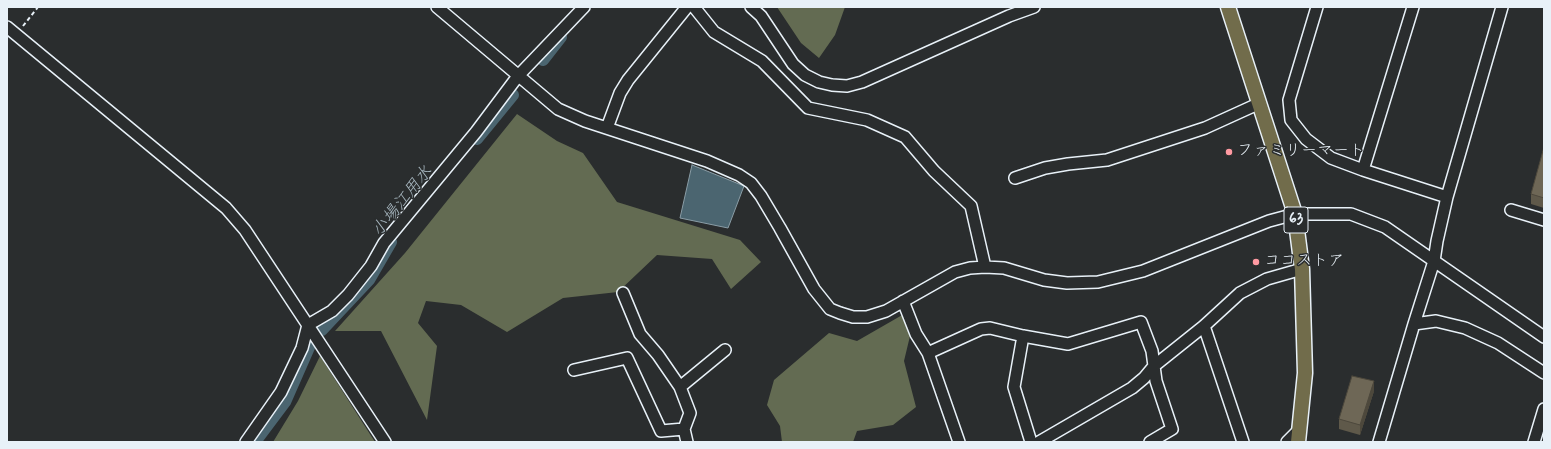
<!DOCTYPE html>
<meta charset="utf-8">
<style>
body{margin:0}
#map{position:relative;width:1551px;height:449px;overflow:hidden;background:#2a2d2e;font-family:Mynerve,sans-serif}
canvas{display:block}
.frame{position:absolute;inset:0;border:8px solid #e8f1f8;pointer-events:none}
</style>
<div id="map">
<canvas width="1551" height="449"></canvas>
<div class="frame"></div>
</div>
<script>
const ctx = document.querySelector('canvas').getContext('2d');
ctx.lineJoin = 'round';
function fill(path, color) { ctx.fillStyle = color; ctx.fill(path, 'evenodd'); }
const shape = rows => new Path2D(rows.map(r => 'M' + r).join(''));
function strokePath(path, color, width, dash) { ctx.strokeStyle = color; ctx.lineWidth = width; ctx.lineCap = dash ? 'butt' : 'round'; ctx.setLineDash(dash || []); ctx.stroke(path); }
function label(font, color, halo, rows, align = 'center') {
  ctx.font = font + ' Mynerve,"Klee One",sans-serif'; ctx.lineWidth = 3; ctx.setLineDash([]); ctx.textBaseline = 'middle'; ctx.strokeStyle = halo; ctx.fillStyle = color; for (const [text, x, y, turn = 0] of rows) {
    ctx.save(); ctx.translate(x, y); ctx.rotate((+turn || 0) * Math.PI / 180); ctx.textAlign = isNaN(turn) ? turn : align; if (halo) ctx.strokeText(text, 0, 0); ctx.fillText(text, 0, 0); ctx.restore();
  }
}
fill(shape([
 [777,7,845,7,835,35,819,58,801,43],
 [517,114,557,141,583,153,617,202,740,240,761,262,731,289,712,259,657,255,618,292,563,298,507,332,461,305,426,301,418,323,437,346,427,420,381,331,335,331,405,253],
 [904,314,910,336,904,361,916,407,893,425,857,431,853,442,782,442,780,426,767,405,774,380,829,333,857,341],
 [320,356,375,442,273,442,298,401]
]), '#636b52');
const water = shape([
 [692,165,744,186,728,228,680,218,692,165]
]);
fill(water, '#4b6570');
strokePath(water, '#8a9da6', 1);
strokePath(shape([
 [543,60,561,37],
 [477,139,513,95],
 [322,330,369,280,391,242],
 [255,442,285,402,310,345]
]), '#4b6570', 12);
const minor = shape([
 [437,7,558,109,585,121,707,161,739,175,751,183,761,196,780,228,814,289,830,309,840,313,853,317,867,317,886,311,955,272,970,268,985,267,1004,268,1044,280,1067,283,1098,282,1143,271,1269,221,1295,214,1351,214,1385,227,1544,337],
 [694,7,714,32,762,61,808,108,867,120,905,137,934,171,971,206,985,267],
 [751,7,761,16,793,64,805,75,819,82,832,85,847,86,862,82,1009,16,1034,7],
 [1317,7,1289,100,1291,120,1306,139,1331,158,1363,170,1447,197],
 [7,27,226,208,245,230,385,442],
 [607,128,620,93,628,80,687,7],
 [1363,170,1413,7],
 [1015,178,1045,168,1068,164,1107,160,1205,128,1260,103],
 [1511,210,1544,220],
 [623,293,640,334,658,355,680,387,690,413,684,429,687,442],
 [903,301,916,334,928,353,959,442],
 [1414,324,1436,321,1465,328,1498,343,1544,373],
 [1204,326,1243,442],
 [1023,336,1014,387,1031,442],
 [928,353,981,329,990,328,1023,336,1068,344,1141,322,1152,351,1156,381,1172,429,1150,442],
 [574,370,627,358,661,431,684,429],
 [680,387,725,350],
 [246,442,281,392,302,348,308,325,332,311,348,295,371,266,384,243,476,132,518,76,584,7],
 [1039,442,1132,388,1144,378,1154,366,1204,326,1240,293,1267,279,1302,269],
 [1287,442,1299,430],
 [1379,442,1414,324,1434,261,1437,241,1447,197,1502,7],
 [1534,442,1544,409]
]);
const major = shape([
 [1228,7,1295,214,1302,269,1305,373,1298,442]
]);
strokePath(minor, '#e8f1f8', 14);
strokePath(major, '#e8f1f8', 17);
strokePath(shape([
 [23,26,38,7]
]), '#e8f1f8', 2, [4, 3]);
strokePath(minor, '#2a2d2e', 11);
strokePath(major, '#716c4b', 14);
fill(shape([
 [1544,147,1544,208,1531,204,1531,194],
 [1374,391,1360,435,1339,429,1339,419]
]), '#5f594a');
fill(shape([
 [1374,381,1374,391,1360,435,1360,425]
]), '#4d483c');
const building = shape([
 [1544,147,1544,198,1531,194,1544,147],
 [1352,376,1374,381,1360,425,1339,419,1352,376]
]);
fill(building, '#6e6756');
strokePath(building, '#4d483c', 1);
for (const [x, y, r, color] of [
 [1229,152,4,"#ff9aa2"],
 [1256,262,4,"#ff9aa2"]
]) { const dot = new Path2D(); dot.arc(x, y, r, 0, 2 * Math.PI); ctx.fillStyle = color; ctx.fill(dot); strokePath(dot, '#2a2d2e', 1.5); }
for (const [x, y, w] of [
 [1296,220,24]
]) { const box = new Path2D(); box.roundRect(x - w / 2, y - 13, w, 26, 3); ctx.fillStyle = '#2a2d2e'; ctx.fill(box); strokePath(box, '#e8f1f8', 1); }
label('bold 15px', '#e8f1f8', null, [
 ["63",1296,220]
]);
label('16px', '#e8f1f8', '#2a2d2e', [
 ["ファミリーマート",1237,152],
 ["ココストア",1264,262]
], 'left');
label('italic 17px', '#a9b9c2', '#2a2d2e', [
 ["小場江用水",403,202,-51]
]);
</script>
